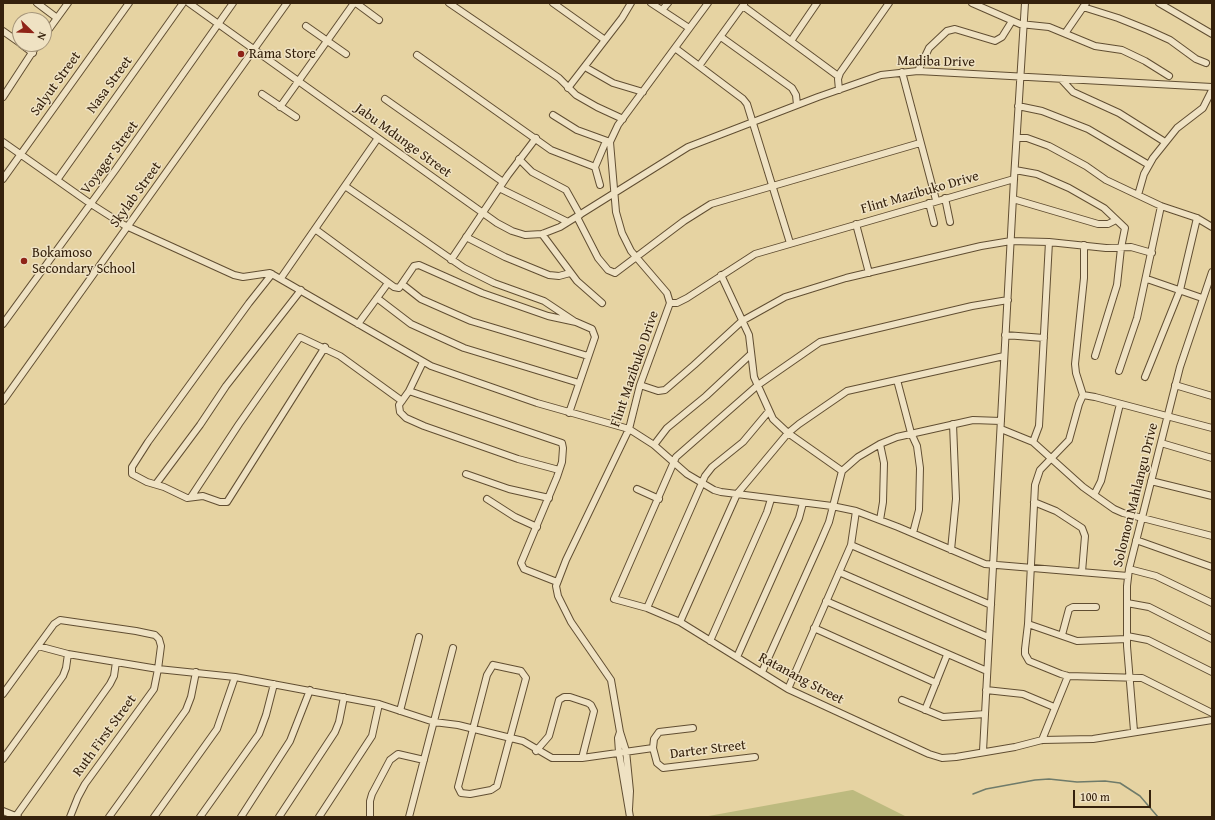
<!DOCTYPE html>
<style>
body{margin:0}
#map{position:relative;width:1215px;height:820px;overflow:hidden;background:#e6d3a2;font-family:"Gentium Book Plus",serif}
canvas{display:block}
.frame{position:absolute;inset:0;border:4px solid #35210c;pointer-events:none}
.north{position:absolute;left:12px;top:12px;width:40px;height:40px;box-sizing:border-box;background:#efe2c3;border:1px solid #a5957a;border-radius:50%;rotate:113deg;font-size:11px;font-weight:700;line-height:16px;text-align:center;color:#35210c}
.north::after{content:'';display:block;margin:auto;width:14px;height:18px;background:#8f2418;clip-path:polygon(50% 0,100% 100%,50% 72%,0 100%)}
.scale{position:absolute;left:1073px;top:790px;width:78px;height:18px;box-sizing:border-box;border:2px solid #35210c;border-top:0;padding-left:5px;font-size:12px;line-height:14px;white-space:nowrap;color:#35210c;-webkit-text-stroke:3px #efe2c3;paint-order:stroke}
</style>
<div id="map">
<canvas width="1215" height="820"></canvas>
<div class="frame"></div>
<div class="north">N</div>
<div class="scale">100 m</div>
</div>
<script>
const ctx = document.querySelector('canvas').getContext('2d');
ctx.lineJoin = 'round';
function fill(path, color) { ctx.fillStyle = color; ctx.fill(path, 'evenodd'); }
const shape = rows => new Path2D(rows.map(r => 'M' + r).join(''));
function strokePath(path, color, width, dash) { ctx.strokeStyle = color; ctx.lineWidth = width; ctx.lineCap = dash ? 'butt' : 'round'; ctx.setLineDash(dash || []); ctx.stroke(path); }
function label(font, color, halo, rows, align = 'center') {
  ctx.font = font + ' "Gentium Book Plus",serif'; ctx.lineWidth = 3; ctx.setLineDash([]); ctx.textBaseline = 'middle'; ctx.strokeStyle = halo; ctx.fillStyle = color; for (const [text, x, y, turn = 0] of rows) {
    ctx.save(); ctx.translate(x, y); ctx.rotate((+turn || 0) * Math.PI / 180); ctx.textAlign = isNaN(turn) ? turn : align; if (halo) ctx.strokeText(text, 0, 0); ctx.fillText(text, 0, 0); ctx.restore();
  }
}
fill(shape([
 [853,790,907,817,703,817,852,790]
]), '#bdba7f');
strokePath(shape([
 [973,794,986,789,1035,780,1049,779,1077,782,1105,781,1120,783,1140,796,1158,817]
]), '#6f7b6a', 1.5);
const minor = shape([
 [37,3,57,18],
 [189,3,497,223,512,231,525,235,542,234,560,227,688,147,818,97,881,75,918,71,1212,87],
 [356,3,379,20],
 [449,3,559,78,576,95,597,107,623,119],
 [553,3,605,40],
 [651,3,689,28],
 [972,3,1020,24,1049,27,1095,46,1122,50,1145,61,1169,76],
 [1159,3,1212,34],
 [743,6,838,76],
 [1083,7,1118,18,1148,30,1170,40,1196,59,1206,63],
 [662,10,668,3],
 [306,26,346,54],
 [3,31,20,43],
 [1066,32,1086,3],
 [44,36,68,3],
 [721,37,792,88,796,95,797,105],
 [791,41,817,3],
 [21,44,33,53],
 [675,48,743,99,747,104,790,243],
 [417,55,551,150,595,167],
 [699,66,744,4],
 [585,67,613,83,643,92],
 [918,71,929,48,947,31,955,29,995,41,1002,37,1012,21],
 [902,72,936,200],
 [1061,79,1073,92,1119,113,1165,142],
 [568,88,622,18,631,3],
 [839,90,838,79,840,73,889,3],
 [262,94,296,117],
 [3,97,37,45],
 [385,99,503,182],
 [1018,106,1042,111,1088,129,1149,165],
 [280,107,354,3],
 [553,115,577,130,610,142],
 [1017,138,1027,138,1049,146,1086,166,1106,180,1161,206,1197,218,1212,227],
 [3,142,91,204,124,225,234,275,243,277,270,273,431,366,537,403,629,429,654,445,687,474,714,490,721,492,832,506,856,511,898,527,985,564,1128,576],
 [519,159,532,172,566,190,580,215],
 [1015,170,1037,174,1069,188,1104,208,1125,228,1121,248,1117,285,1095,356],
 [3,179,129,3],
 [57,180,183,3],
 [600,185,595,167,606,141],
 [345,186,464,268,494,283,544,301,574,321],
 [499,188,568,222],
 [1138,195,1144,174,1153,158,1177,128,1203,108,1212,90],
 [945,198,950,222],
 [1013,199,1098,224,1108,224,1116,220],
 [929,203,934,223],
 [577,217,598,258,608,270,615,273,684,221,711,204,920,143],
 [856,224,869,273],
 [315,229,394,287,399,288,414,266,419,265,482,293,548,316,576,322,592,329,595,337,569,413],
 [542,234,577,281,602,303],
 [466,237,505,257,549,275,559,276,570,273],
 [451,260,508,175,536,138],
 [272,274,249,303,148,442,132,467,132,474,147,482,164,487,187,498,203,496,220,502,227,502,325,347],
 [721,275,749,335,754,377,773,419,788,433,842,471],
 [281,278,378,138],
 [1147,279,1202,298],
 [402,284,421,299,471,321,588,356],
 [377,298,411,324,464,348,579,383],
 [1008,300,972,306,820,342,758,385,676,457,614,599,647,608,680,622,788,689,929,754,942,758,956,757,1015,747,1042,740,1093,739,1212,720],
 [670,303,667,293,631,251,622,233,616,212,610,142,618,125,708,3],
 [3,324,116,169,233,3],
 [358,324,388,283],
 [1005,335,1044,338],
 [423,362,409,391,399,405,400,412,406,418,424,426,518,459,559,470],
 [1119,371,1137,318,1161,206],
 [1145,377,1180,290,1197,218],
 [897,380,911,433,917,446,920,468,919,510,913,533],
 [640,385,658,391,665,390,694,365,742,321,785,297,846,278,981,246,1011,241,1049,242,1106,248,1131,247,1152,253],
 [1175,385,1212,396],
 [409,391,562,443,563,448,562,462,557,477,521,563,524,569,557,582],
 [1083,395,1076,373,1075,364,1084,278,1084,245],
 [3,401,287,3],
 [1212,428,1095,397,1083,395,1079,404,1069,440,1040,470,1035,485,1028,624,1025,649,1025,654,1029,661,1061,674,1068,676,1142,678,1212,713],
 [1001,429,1033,442,1083,487,1114,509,1123,513,1212,536],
 [1033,442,1039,426,1049,242],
 [1161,443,1212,458],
 [880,444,884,463,883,502,880,520],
 [654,445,667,428,706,396,751,354],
 [466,474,509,489,549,498],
 [1151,481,1212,496],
 [156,484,200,425,226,386,301,290],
 [637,489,659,499],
 [1094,495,1101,481,1120,404],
 [191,497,239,424,300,337,340,356,402,401],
 [487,499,515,517,537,527],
 [1034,502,1056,511,1082,528,1085,536,1082,572],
 [1136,540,1212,567],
 [851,545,991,605],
 [951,550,956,499,953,424],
 [1129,569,1156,576,1212,603],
 [839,572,988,637],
 [826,601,987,671],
 [1127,603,1149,607,1212,639],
 [647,608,705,476,712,467,743,442,769,411],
 [680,622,737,494,788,433,799,424,847,391,1004,356],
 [1028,624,1077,641,1127,639],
 [814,628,936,683],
 [1062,635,1069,609,1073,607,1096,607],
 [1127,636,1148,640,1212,672],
 [710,641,767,512,771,499],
 [38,646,68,654,158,669,235,677,379,704,434,722,458,725,523,741,552,758,582,758,653,748,657,763,663,768,755,757],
 [737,657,799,518,803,503],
 [493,665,521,671,526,678,497,786,491,790,470,794,461,793,458,787,473,729,487,675,493,665],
 [762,672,820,543,829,522,842,471,858,457,880,444,897,437,973,420,1001,421],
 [788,689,851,545,856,511],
 [986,690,1023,694,1054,707],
 [3,694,54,624,60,620,136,631,155,635,159,639,161,646,158,669,154,689,85,784,78,797,70,817],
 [902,700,943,717,985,714],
 [925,710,947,655],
 [400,711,419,637],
 [1134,731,1127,646,1127,586,1129,569,1180,367,1212,272],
 [620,732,618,738,619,752,630,817],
 [1042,740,1068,676],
 [653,748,654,739,659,732,693,728],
 [536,751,549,736,559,700,564,697,570,697,588,703,591,705,594,711,582,758],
 [983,751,1014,179,1025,3],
 [3,759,63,676,66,668,68,654],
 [629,809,630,791,626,751,620,732,611,680,571,622,558,596,556,586,566,560,629,429,640,385,670,303,677,303,687,298,755,254,1014,179],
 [3,811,18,817],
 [16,816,110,684,114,676,116,662],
 [109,817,186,710,191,697,196,672],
 [154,817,217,729,235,677],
 [200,817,259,734,266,715,274,684],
 [241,817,290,741,310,690],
 [279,817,335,732,339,722,344,697],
 [319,817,372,736,379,704],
 [370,817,370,801,372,794,390,760,398,754,424,760],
 [409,817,453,648]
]);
strokePath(minor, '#614e32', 8);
strokePath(minor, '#efe2c3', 6);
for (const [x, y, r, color] of [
 [241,54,4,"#8f2418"],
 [24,261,4,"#8f2418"]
]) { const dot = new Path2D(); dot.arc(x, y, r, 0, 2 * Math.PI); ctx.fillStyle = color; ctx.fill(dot); strokePath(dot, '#efe2c3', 1.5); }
label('14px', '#35210c', '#efe2c3', [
 ["Rama Store",249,54],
 ["Bokamoso",32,253],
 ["Secondary School",32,269]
], 'left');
label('14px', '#35210c', '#efe2c3', [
 ["Madiba Drive",936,62,1],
 ["Salyut Street",56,84,-54],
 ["Nasa Street",110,85,-54],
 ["Jabu Mdunge Street",403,141,36],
 ["Voyager Street",110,158,-54],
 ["Flint Mazibuko Drive",920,193,-16],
 ["Skylab Street",136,195,-54],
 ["Flint Mazibuko Drive",635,369,-71],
 ["Solomon Mahlangu Drive",1136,495,-76],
 ["Ratanang Street",801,679,28],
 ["Ruth First Street",105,736,-54],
 ["Darter Street",708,750,-7]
]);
</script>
